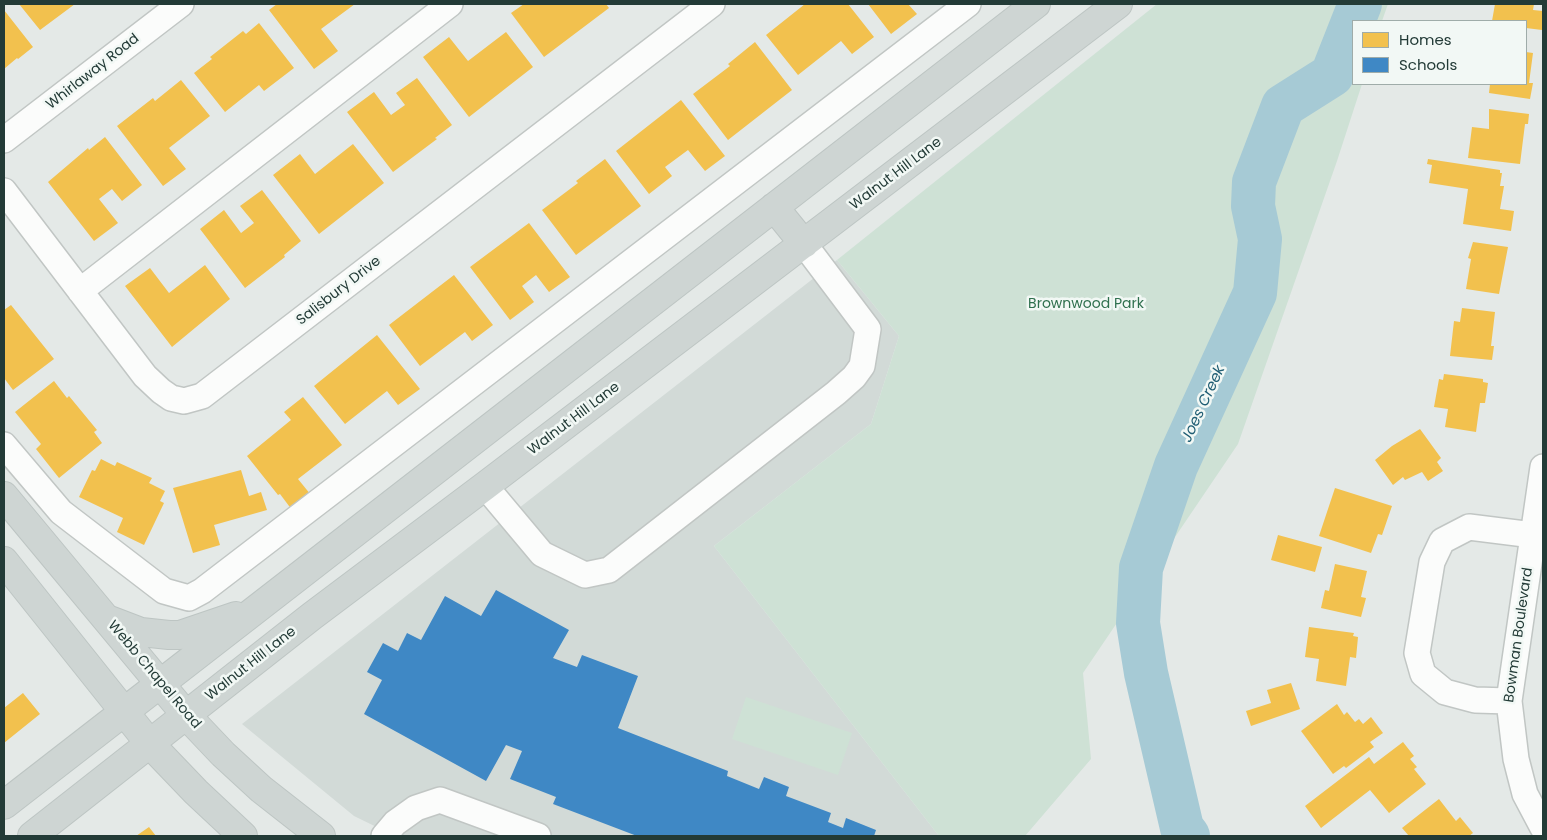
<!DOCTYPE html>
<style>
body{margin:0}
#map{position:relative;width:1547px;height:840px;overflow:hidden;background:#e4e9e7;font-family:Poppins,sans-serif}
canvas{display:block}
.frame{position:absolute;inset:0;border:5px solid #233b37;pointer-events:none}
.legend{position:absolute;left:1352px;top:20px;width:175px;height:65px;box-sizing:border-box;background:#f2f8f5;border:1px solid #9faca9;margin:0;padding:6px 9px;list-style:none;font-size:15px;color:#233b37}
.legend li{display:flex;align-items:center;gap:10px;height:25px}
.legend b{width:25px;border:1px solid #9faca9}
</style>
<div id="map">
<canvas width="1547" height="840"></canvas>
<div class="frame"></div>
<ul class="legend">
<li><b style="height:14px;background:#f2c14e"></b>Homes</li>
<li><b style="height:14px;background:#3f88c5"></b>Schools</li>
</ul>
</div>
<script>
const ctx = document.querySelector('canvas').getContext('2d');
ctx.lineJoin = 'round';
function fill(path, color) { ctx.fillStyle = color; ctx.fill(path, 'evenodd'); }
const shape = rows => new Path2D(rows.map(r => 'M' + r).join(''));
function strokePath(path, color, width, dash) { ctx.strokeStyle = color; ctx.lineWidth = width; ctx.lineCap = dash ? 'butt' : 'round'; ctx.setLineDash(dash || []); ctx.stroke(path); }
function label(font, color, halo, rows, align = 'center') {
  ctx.font = font + ' Poppins,sans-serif'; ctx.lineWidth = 5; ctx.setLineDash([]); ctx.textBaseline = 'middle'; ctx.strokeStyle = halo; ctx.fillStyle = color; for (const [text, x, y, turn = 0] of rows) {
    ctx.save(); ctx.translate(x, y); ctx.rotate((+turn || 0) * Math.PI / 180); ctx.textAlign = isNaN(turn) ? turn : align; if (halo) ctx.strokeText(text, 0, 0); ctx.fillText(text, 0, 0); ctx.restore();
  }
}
fill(shape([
 [837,260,899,336,871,424,714,546,939,836,395,836,354,816,242,724]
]), '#d2dad7');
fill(shape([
 [1157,4,1388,4,1382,21,1353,21,1353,84,1362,84,1337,161,1238,444,1083,673,1091,759,1025,836,939,836,714,546,871,424,899,336,837,260],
 [746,697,852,733,838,775,732,739]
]), '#cee1d5');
fill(shape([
 [19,4,75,4,40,30],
 [277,4,355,4,321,29,338,51,314,69,269,10],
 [524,4,606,4,609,8,544,57,511,13],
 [805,4,848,4,874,37,852,54,841,41,798,75,766,35],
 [868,4,908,4,917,14,891,34],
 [1495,4,1534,4,1533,10,1543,11,1542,30,1526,28,1526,21,1492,21],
 [4,10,33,47,18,59,17,58,4,69],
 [259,23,294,68,264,91,259,85,225,112,194,73,212,59,210,57,243,31,246,34],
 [506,32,533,67,469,117,423,57,449,37,468,61],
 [755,42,792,90,728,140,693,94,730,66,728,64],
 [1526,52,1533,53,1529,83,1533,83,1530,99,1489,93,1490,84,1526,84],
 [417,78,452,125,435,138,437,139,393,172,347,112,374,92,391,115,405,105,396,93],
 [181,80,210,116,169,148,186,169,163,186,117,126,153,98,155,101],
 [681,100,725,156,705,171,688,150,665,167,672,176,649,194,616,151],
 [1489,109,1529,114,1528,124,1525,124,1520,164,1468,158,1472,127,1489,129],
 [105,137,142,185,122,201,112,189,99,199,118,223,94,241,48,182,88,148,89,150],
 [353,144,384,183,319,234,273,175,300,154,315,174],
 [605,159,641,206,576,255,542,210,578,183,576,181],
 [1428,159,1500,170,1500,173,1502,173,1500,186,1504,186,1500,209,1514,211,1511,231,1463,224,1468,189,1429,183,1432,165,1427,164],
 [262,190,301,241,284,255,285,257,245,288,200,229,224,210,241,233,254,223,240,206],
 [529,223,570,277,549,292,536,275,522,286,534,302,510,320,470,267],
 [1473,242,1508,247,1499,294,1466,289,1471,259,1468,258],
 [205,265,230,299,172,347,125,286,150,268,169,293],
 [454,275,493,325,472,341,465,332,420,366,389,325],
 [11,305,54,359,13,390,4,378,4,310],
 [1462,308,1495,312,1491,346,1494,346,1492,360,1450,356,1454,321,1460,322],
 [377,335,420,389,398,405,387,391,345,424,314,386],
 [1444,374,1483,379,1483,382,1488,383,1485,403,1480,403,1476,432,1445,427,1448,409,1434,407,1439,379,1443,380],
 [54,381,67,398,69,396,97,430,94,432,102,443,59,478,36,449,41,444,15,412],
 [303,397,342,445,298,479,311,495,292,510,280,494,278,495,247,456,291,420,284,412],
 [1420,429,1441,458,1437,462,1443,471,1428,481,1422,472,1405,480,1403,477,1393,485,1375,460,1392,446],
 [101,459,115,466,117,462,152,478,149,483,165,491,160,501,164,503,144,545,117,532,123,518,79,497,92,470,95,471],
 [241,470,249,496,261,492,267,510,214,525,220,545,193,553,173,488],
 [1335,488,1392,506,1382,535,1378,534,1371,553,1319,536],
 [1278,535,1322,547,1315,572,1271,560],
 [1335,564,1367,571,1361,597,1366,598,1361,617,1321,608,1325,590,1329,591],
 [1309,627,1354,633,1353,636,1358,637,1356,658,1350,657,1346,686,1316,681,1319,659,1305,657],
 [1291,683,1300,709,1251,726,1246,711,1271,703,1267,690],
 [23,693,40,714,4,743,4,708],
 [1337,704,1344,715,1347,712,1355,722,1359,719,1363,724,1371,717,1383,733,1370,742,1374,747,1346,768,1344,766,1333,774,1301,731],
 [1403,742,1414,756,1410,759,1417,767,1414,769,1426,784,1389,813,1370,790,1321,828,1305,806,1369,757,1374,764],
 [1439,799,1456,821,1460,817,1473,833,1469,836,1409,836,1402,828],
 [149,827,156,836,136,836]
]), '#f2c14e');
fill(shape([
 [496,590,569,630,553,658,577,667,582,655,638,676,618,728,728,771,727,776,759,789,764,777,789,787,786,796,831,813,828,822,843,828,846,818,876,830,874,836,637,836,553,804,556,797,510,779,522,751,506,745,486,781,364,714,382,680,367,672,383,643,398,651,407,633,421,640,445,596,481,616]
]), '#3f88c5');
strokePath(shape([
 [1188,836,1182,828,1146,673,1138,623,1141,568,1176,466,1255,293,1260,239,1253,206,1254,182,1283,106,1332,75,1360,4]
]), '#a6cad5', 44);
const minor = shape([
 [4,140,181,4],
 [4,191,145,376,161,391,171,398,184,401,202,396,712,4],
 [80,291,450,4],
 [4,445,61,512,164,591,189,598,202,591,968,4],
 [1543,467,1509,701,1516,759,1525,794,1543,828],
 [485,486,542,554,585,575,609,570,836,393,854,377,862,366,868,329,804,244],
 [1509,701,1475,700,1445,692,1423,674,1417,653,1432,562,1442,541,1469,527,1533,535],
 [384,836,395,823,416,808,440,800,538,836]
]);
const major = shape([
 [774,207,804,244],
 [4,496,186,715,223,754,261,789,321,836],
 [4,561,150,744,196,792,243,836],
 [107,619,141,632,169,635,180,635,236,616],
 [4,805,1036,4],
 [32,836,312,616,485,486,1118,4]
]);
strokePath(minor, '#c1c6c4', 28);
strokePath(major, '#bdc5c3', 30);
strokePath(minor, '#fbfcfb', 25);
strokePath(major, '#ced5d3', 28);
label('14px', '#233b37', '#f2f8f5', [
 ["Whirlaway Road",93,72,-38],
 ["Walnut Hill Lane",896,174,-37],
 ["Salisbury Drive",339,291,-38],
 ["Walnut Hill Lane",574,419,-37],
 ["Bowman Boulevard",1519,635,-82],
 ["Walnut Hill Lane",251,664,-38],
 ["Webb Chapel Road",154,675,50]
]);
label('14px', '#2f704e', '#f2f8f5', [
 ["Brownwood Park",1086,304]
]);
label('italic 15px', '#205e74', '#f2f8f5', [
 ["Joes Creek",1204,404,-65]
]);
</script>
